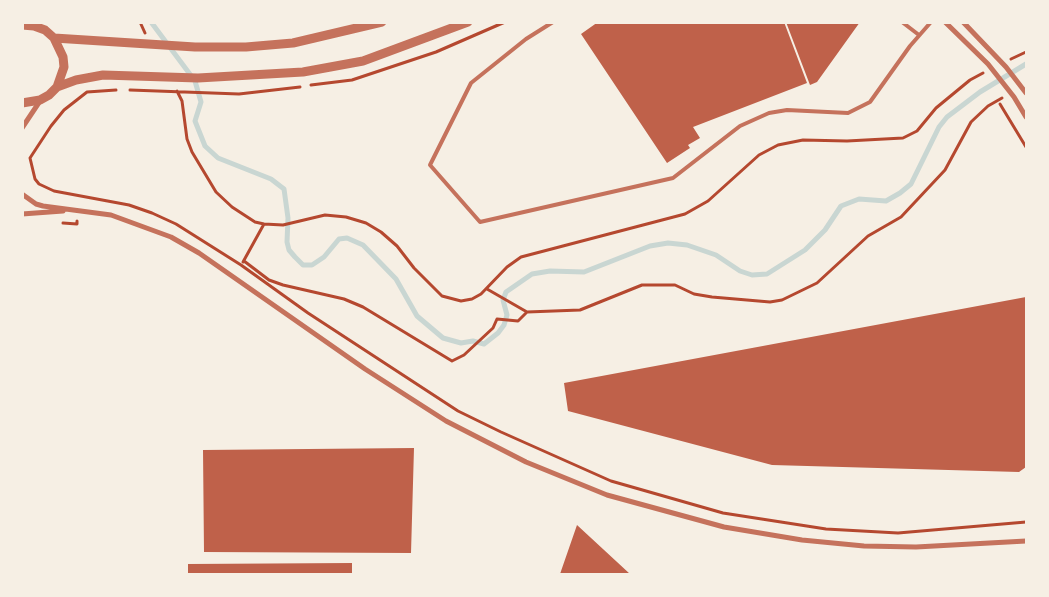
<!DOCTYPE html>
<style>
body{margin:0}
#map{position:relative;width:1049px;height:597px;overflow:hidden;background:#f6efe4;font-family:"Golos Text",sans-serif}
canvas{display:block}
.frame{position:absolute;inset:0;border:24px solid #f6efe4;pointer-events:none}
</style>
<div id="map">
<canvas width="1049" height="597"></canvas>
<div class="frame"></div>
</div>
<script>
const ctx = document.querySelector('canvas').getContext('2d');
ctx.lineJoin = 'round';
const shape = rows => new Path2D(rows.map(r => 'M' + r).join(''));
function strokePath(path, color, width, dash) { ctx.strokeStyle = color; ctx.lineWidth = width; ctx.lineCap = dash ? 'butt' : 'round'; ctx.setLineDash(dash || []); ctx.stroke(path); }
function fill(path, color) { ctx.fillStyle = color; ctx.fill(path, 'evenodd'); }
strokePath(shape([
 [151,22,195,81,201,102,195,121,205,146,218,158,271,179,284,189,288,218,287,242,289,250,295,257,303,265,312,265,324,257,339,239,347,238,363,245,396,279,417,316,443,338,461,343,473,341,484,344,498,333,504,325,507,315,503,300,506,292,532,274,550,271,584,272,650,246,668,243,687,245,716,255,740,271,752,275,767,274,805,250,825,230,841,206,859,199,886,201,900,193,911,184,939,127,947,117,980,92,1026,64]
]), '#c9d6d2', 5);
fill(shape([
 [598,22,784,22,807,83,693,127,700,138,688,145,690,148,667,163,581,34],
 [786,22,860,22,817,82,810,85],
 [1026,297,1026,467,1019,472,772,465,568,411,564,383],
 [414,448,411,553,204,552,203,450],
 [577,525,630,574,560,574],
 [352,563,352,574,188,574,188,564]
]), '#bf614a');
strokePath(shape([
 [140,22,145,33],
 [1011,59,1026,52],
 [311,85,352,80,436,52,505,22],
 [116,90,87,92,64,110,51,126,30,158,35,179,39,184,54,191,129,205,152,213,176,224,241,265,308,313,458,411,501,432,611,481,723,513,826,529,898,533,1026,522],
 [130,90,239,94,300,87],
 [177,91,182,101,187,139,192,152,216,192,232,207,255,222,264,224,283,225,325,215,346,217,366,223,381,232,397,246,414,268,442,296,461,301,472,299,481,294,507,267,521,257,685,214,708,201,759,155,778,145,803,140,847,141,903,138,917,131,936,108,970,80,983,73],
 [1000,104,1026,147],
 [63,223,77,224,77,221],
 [244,261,269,280,283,285,344,299,363,307,452,361,464,355,493,328,497,319,518,321,527,312,580,310,642,285,675,285,694,294,712,297,770,302,782,300,817,283,868,236,901,217,945,170,971,122,988,106,1002,98],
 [243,262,264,224],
 [487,289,527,312]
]), '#b5482f', 3);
strokePath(shape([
 [553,22,526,39,471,83,430,165,480,222,673,178,740,126,769,113,787,110,848,113,870,102,910,46,931,22],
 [902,22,919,35]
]), '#c5725c', 4);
strokePath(shape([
 [945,22,988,64,1014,97,1026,117],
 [963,22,1006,67,1026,93],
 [22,128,40,101],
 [22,194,36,204,43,206,111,215,171,237,199,253,365,369,446,421,526,462,607,495,724,527,802,540,864,546,916,547,1026,541],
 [22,214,63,211]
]), '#c5725c', 5);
strokePath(shape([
 [22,25,34,26,45,30,54,38,63,57,64,67,57,87,49,95,40,100,22,103],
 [54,38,195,47,246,47,293,43,382,22],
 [57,87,76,80,103,75,198,78,303,72,363,61,468,22]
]), '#c5725c', 9);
</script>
